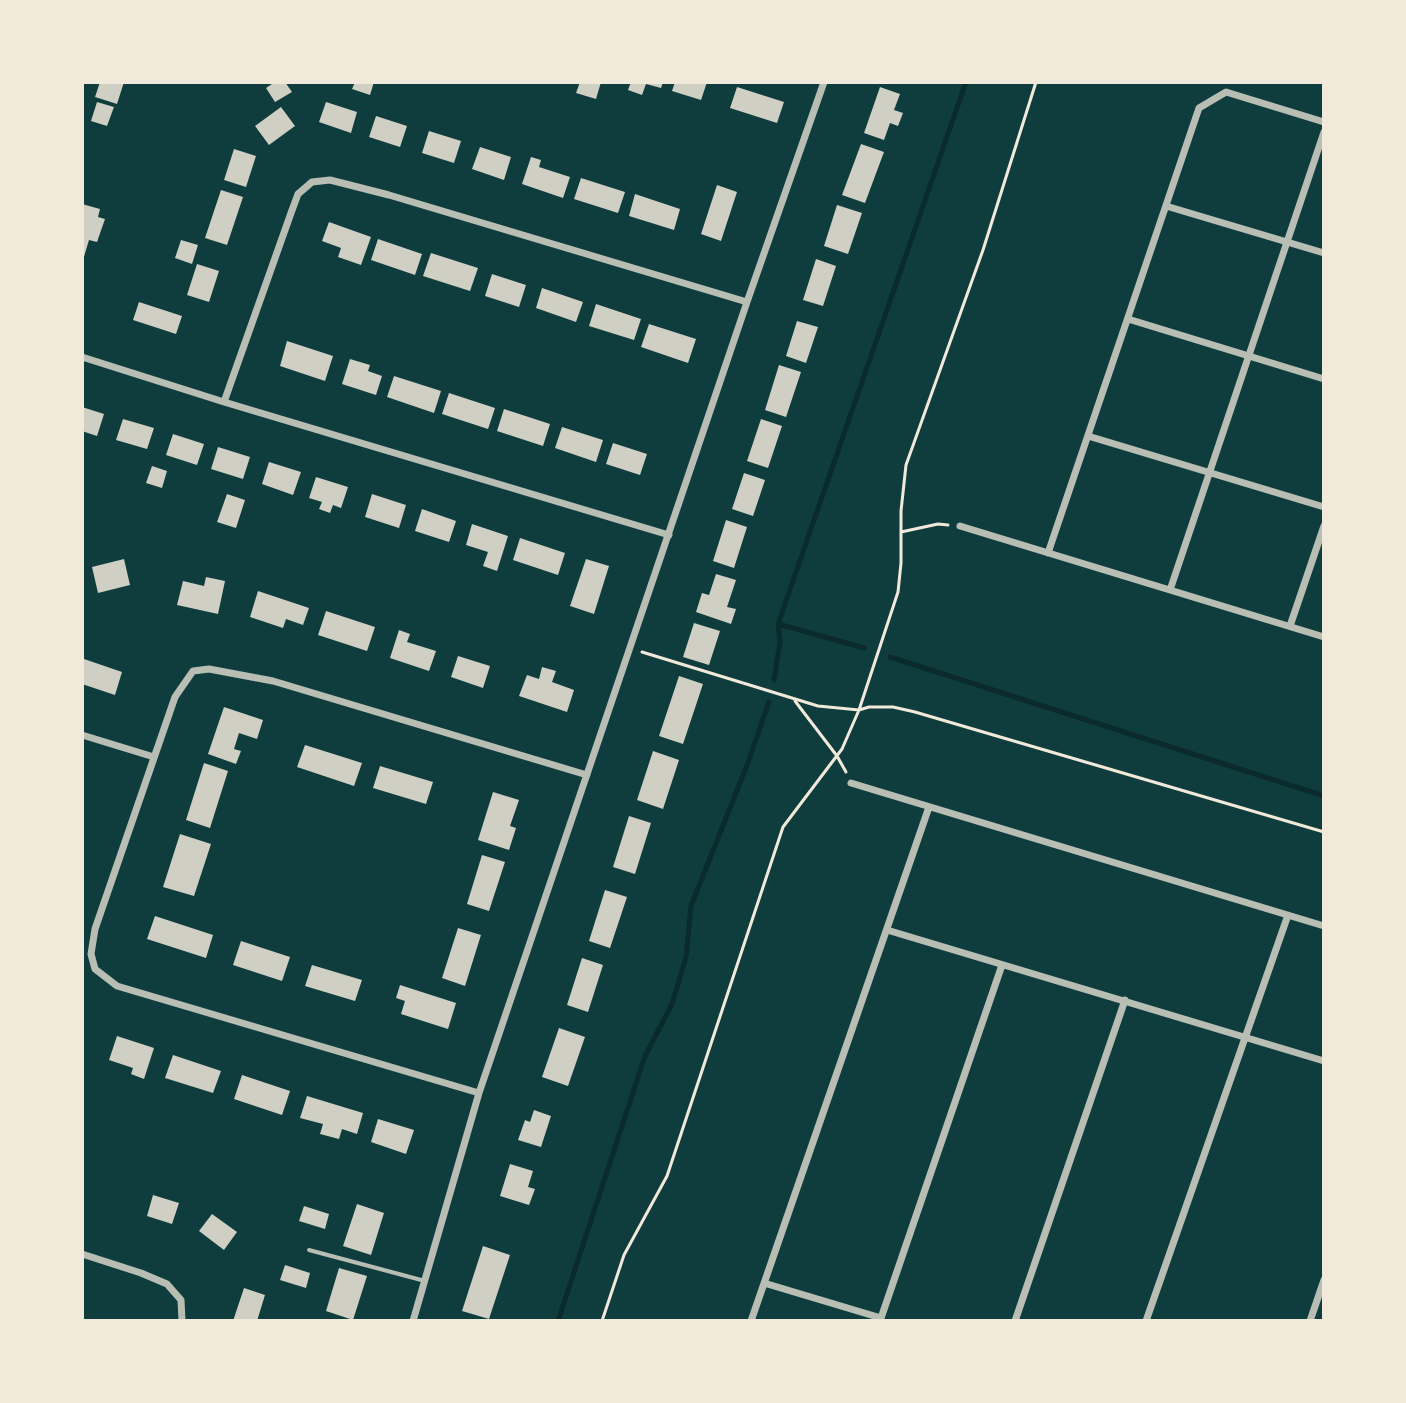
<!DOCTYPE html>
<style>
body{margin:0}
#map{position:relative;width:1406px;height:1403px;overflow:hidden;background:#0f3d3e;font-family:"Zilla Slab",serif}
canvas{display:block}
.frame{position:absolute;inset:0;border:84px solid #f1e9da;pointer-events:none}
</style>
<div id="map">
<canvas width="1406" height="1403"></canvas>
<div class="frame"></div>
</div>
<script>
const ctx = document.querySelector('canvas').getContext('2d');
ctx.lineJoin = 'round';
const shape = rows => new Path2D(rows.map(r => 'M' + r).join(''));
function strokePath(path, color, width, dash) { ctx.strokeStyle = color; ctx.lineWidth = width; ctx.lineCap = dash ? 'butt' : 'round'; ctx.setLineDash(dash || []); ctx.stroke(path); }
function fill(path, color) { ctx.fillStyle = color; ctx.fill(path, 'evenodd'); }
strokePath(shape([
 [778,624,864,648],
 [890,657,1324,796],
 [774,680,780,642,778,624,966,82],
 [558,1321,645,1056,672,1004,686,957,691,906,746,768,769,702]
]), '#0a2a2b', 5);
fill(shape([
 [100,82,124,82,117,104,95,97],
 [275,82,285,82,292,92,275,102,266,88],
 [355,82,374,82,370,95,352,89],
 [580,82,601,82,596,99,576,93],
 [631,82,663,82,661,88,646,84,642,95,628,90],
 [675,82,707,82,701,100,672,91],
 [737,87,784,102,777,123,730,108],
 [880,87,900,94,894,110,903,113,898,126,890,123,884,140,864,133],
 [97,102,114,107,107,126,91,121],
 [326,102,357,112,351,133,319,122],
 [281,107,295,126,269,145,255,126],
 [376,116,407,126,400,147,369,137],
 [429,131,461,141,454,163,422,153],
 [861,144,884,152,865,203,842,195],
 [480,147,511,157,504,180,472,169],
 [234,149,256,156,246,187,224,180],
 [531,157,541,160,539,167,570,177,563,198,522,184],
 [581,178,625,192,618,213,574,199],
 [717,185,737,192,721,241,701,234],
 [221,190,243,197,227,245,205,238],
 [635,194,680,209,674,230,629,216],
 [82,204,100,209,98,217,105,219,97,242,89,240,83,260],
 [837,205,862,213,848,254,824,246],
 [329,222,371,237,361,265,338,257,341,248,322,241],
 [378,239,422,254,415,275,371,260],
 [181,240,198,245,192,264,175,258],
 [431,253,478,268,470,291,423,276],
 [816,259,836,266,823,306,803,300],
 [197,264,219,271,209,302,187,295],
 [492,274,526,285,519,307,485,296],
 [542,288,583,302,576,322,536,308],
 [139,302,182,316,176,334,133,320],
 [596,304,641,319,634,340,589,326],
 [797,321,818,327,806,363,786,356],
 [649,324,696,339,688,363,641,347],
 [287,341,333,356,325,381,280,366],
 [350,359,370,365,368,371,382,376,376,395,342,384],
 [779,365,801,372,786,417,765,410],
 [394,376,441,391,434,413,387,397],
 [449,393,495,408,488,429,442,414],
 [82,407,104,414,97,436,82,431],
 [504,409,550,424,543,446,497,431],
 [123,419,154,428,147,449,116,440],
 [761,419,782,426,768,468,747,461],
 [562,427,603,440,596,462,555,448],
 [173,434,204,444,197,465,166,455],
 [613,443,647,454,640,475,606,464],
 [218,447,250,457,243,479,211,469],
 [269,462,301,472,293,495,262,484],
 [152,466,167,471,162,488,146,483],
 [744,473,765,480,753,516,732,509],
 [316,477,348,487,341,508,333,505,330,513,319,509,322,502,309,498],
 [227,494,245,500,236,528,217,522],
 [372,494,406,505,399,528,365,517],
 [422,509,456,521,449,542,415,531],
 [726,520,747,527,734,568,713,561],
 [472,524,508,536,497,571,483,566,488,552,466,545],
 [520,538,565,553,558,575,513,560],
 [124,559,130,585,98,593,92,567],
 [586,559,609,566,594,614,570,606],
 [716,574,736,580,727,607,736,609,731,624,696,612,702,593,709,595],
 [206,577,225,581,218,614,177,605,183,581,204,586],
 [258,591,309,608,303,625,286,619,283,628,250,617],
 [326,611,375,627,367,651,318,635],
 [694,623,720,631,709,665,683,657],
 [399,630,410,634,407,642,436,651,429,671,390,658],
 [458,656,490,666,483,688,451,677],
 [84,659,122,672,115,695,82,684],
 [542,667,556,671,552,682,574,690,567,712,519,696,527,675,539,679],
 [679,676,703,684,683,744,659,736],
 [224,707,263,720,257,739,239,733,234,749,241,751,236,764,208,754],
 [305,745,362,763,354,786,297,767],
 [653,751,679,760,663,809,637,800],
 [204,763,228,771,210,828,186,820],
 [380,766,433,782,426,804,373,788],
 [493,792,519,800,510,826,516,828,509,850,478,840],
 [629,816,651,823,635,874,613,867],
 [180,834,211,844,194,896,163,887],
 [482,855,505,862,489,911,467,904],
 [605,890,627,897,610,948,589,941],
 [155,916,213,935,206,958,147,939],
 [458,928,481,935,465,986,442,978],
 [241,941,290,957,282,981,233,965],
 [582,958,603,965,588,1012,567,1005],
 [312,965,362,980,355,1001,305,986],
 [400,985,456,1003,448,1029,401,1014,405,1001,396,998],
 [559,1028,585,1037,568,1086,542,1077],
 [117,1036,154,1048,144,1079,131,1074,133,1068,109,1060],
 [173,1055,221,1071,213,1093,165,1078],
 [242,1075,290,1091,282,1115,234,1099],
 [307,1096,363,1113,357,1134,342,1129,339,1139,320,1134,323,1124,300,1118],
 [534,1110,551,1116,541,1147,518,1140,525,1120,530,1122],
 [378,1119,414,1130,406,1154,371,1142],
 [510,1164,533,1171,528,1187,535,1189,529,1205,500,1196],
 [153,1195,179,1203,172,1224,147,1216],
 [357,1204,384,1213,371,1255,343,1246],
 [304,1206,329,1214,325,1229,299,1221],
 [212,1214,237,1232,224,1250,199,1231],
 [483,1246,510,1255,489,1319,462,1311],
 [285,1265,310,1273,306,1288,280,1280],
 [339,1268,367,1276,353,1320,326,1311],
 [244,1288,265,1295,257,1321,233,1321]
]), '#cfcfc3');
strokePath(shape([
 [901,532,938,524,948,525],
 [642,652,818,706,859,710,869,707,893,707,915,712,1324,832],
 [795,701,837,756,846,772],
 [602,1321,624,1255,667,1176,783,827,842,749,859,710,898,592,901,563,901,511,906,465,983,250,1036,82]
]), '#f1e9da', 3);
strokePath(shape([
 [309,1250,425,1281]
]), '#b8beb3', 4);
strokePath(shape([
 [1166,206,1324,253],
 [1128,319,1324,379],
 [82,357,224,402,669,535],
 [224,402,291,213,298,194,312,182,330,180,389,195,747,302],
 [1088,436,1324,507],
 [960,526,1324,637],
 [1048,553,1199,108,1226,92,1324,122],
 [1170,590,1324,132],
 [1290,626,1324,526],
 [82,735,154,757],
 [851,783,1324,926],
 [887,930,1324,1061],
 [479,1093,117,986,95,969,91,954,95,929,175,697,193,671,209,669,273,681,587,775],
 [82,1254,141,1273,167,1284,181,1300,182,1321],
 [764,1283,881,1318],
 [413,1321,479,1093,747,302,824,82],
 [751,1321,929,807],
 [880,1321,1002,965],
 [1015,1321,1125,1000],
 [1146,1321,1288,915],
 [1310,1321,1324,1280]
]), '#b8beb3', 7);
</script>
